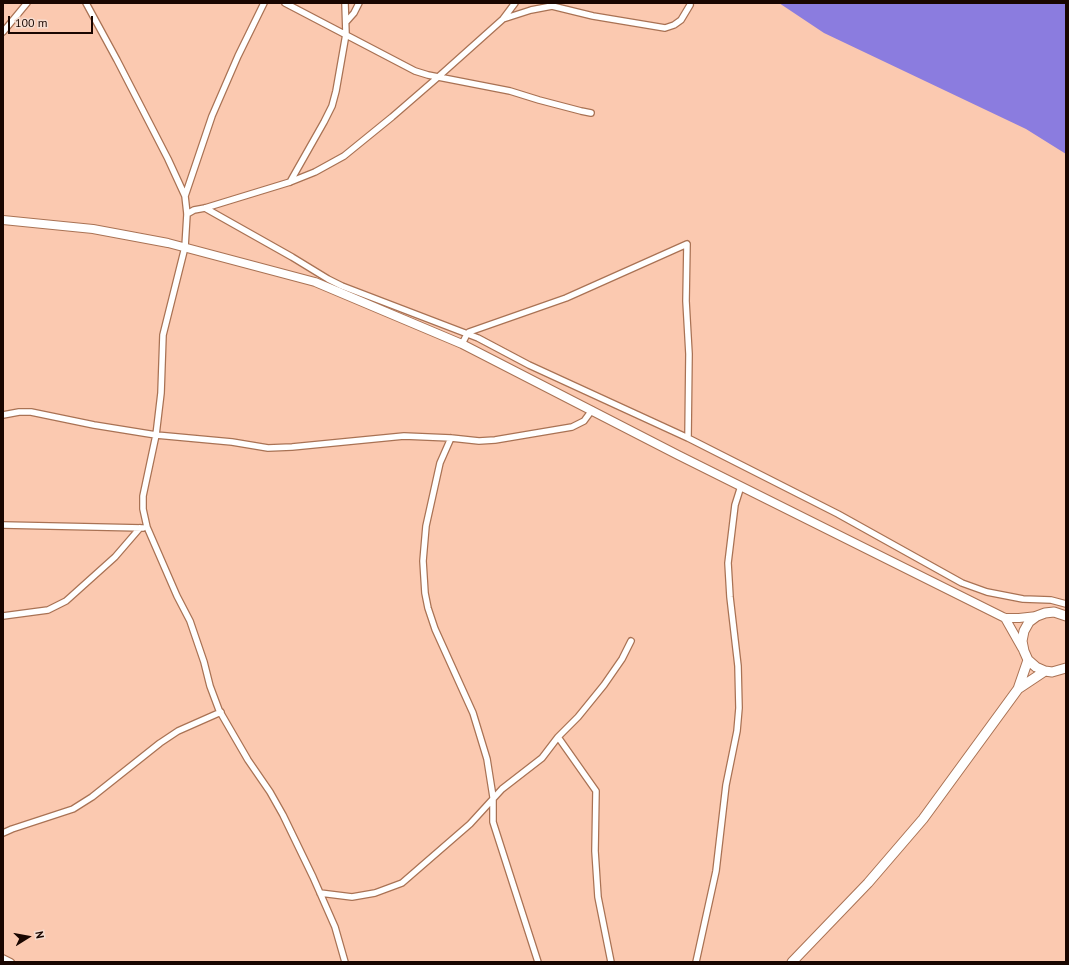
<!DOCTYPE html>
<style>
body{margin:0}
#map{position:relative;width:1069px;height:965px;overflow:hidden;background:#fbc9b0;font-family:"PT Sans",sans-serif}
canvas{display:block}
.frame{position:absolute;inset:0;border:4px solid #190600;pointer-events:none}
.north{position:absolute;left:8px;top:917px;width:40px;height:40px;-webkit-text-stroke:3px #f6ddd0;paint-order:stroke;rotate:79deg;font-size:11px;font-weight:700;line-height:16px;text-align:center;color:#190600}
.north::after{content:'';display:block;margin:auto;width:14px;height:18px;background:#190600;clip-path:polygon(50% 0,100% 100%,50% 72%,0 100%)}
.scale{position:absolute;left:8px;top:16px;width:85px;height:18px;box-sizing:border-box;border:2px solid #190600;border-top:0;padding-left:5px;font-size:12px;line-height:14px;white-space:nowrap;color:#190600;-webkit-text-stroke:3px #f6ddd0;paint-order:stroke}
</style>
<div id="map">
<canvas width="1069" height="965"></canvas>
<div class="frame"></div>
<div class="north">N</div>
<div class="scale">100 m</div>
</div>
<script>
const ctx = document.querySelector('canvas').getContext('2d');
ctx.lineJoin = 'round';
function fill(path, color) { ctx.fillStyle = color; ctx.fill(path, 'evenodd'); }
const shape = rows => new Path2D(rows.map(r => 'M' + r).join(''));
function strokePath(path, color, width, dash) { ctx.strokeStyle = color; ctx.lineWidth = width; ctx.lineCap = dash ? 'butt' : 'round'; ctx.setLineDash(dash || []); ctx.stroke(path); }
fill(shape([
 [779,3,1066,3,1066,154,1026,129,824,33]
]), '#8b7cdf');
const street = shape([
 [86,3,117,60,168,159,185,196,187,214,185,247,163,335,161,393,156,435,143,496,143,509,147,527,177,596,190,621,204,662,210,686,219,710,248,760,270,792,283,815,313,877,335,927,345,962],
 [285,3,415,71,428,75,510,91,539,100,581,111,591,113],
 [503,19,531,10,552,6,593,16,665,28,674,25,681,20,690,5],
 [346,22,354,13,359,3],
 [3,32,27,3],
 [290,182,324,122,332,106,336,91,346,34,345,3],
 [185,196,212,116,238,56,264,3],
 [205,208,292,257,328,279,342,286,478,338,529,365,688,438,838,514,962,583,987,592,1023,599,1051,600,1066,604],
 [187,214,194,210,205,208,290,182,315,172,344,156,392,117,437,78,503,19,515,3],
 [462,344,467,334,469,332,566,298,687,244,686,301,689,354,688,438],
 [3,415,19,412,31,412,94,425,156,435,232,442,268,448,292,447,404,436,451,438,479,441,495,440,572,427,584,421,592,410],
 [451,438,440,463,426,526,423,561,425,593,428,608,435,629,473,713,487,759,493,797,493,822,538,962],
 [3,525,143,528],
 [3,616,48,610,66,601,115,557,140,528],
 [558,737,596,791,595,851,598,897,611,962],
 [3,833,12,829,73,809,92,797,160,743,178,731,221,712],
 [320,893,352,897,375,893,402,883,470,824,502,789,542,758,558,737,578,717,604,685,622,659,631,641],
 [3,958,11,962],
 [696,962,716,871,726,785,737,731,739,708,738,666,730,597,728,563,735,505,741,486]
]);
const secondary = shape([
 [3,220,93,229,168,243,315,282,462,344,678,455,1005,618,1019,618,1037,616],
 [1005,618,1022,648]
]);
const primary = shape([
 [1066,616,1054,612,1045,613,1037,616,1029,622,1024,631,1022,641,1024,651,1028,660,1036,667,1045,671,1052,672,1066,668],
 [1018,689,1045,671],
 [792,962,868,883,923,819,1018,689,1028,660]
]);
strokePath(street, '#a97254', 8);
strokePath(secondary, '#a97254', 10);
strokePath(primary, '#a97254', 11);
strokePath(street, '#fff', 5.5);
strokePath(secondary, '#fff', 8);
strokePath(primary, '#fff', 9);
</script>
